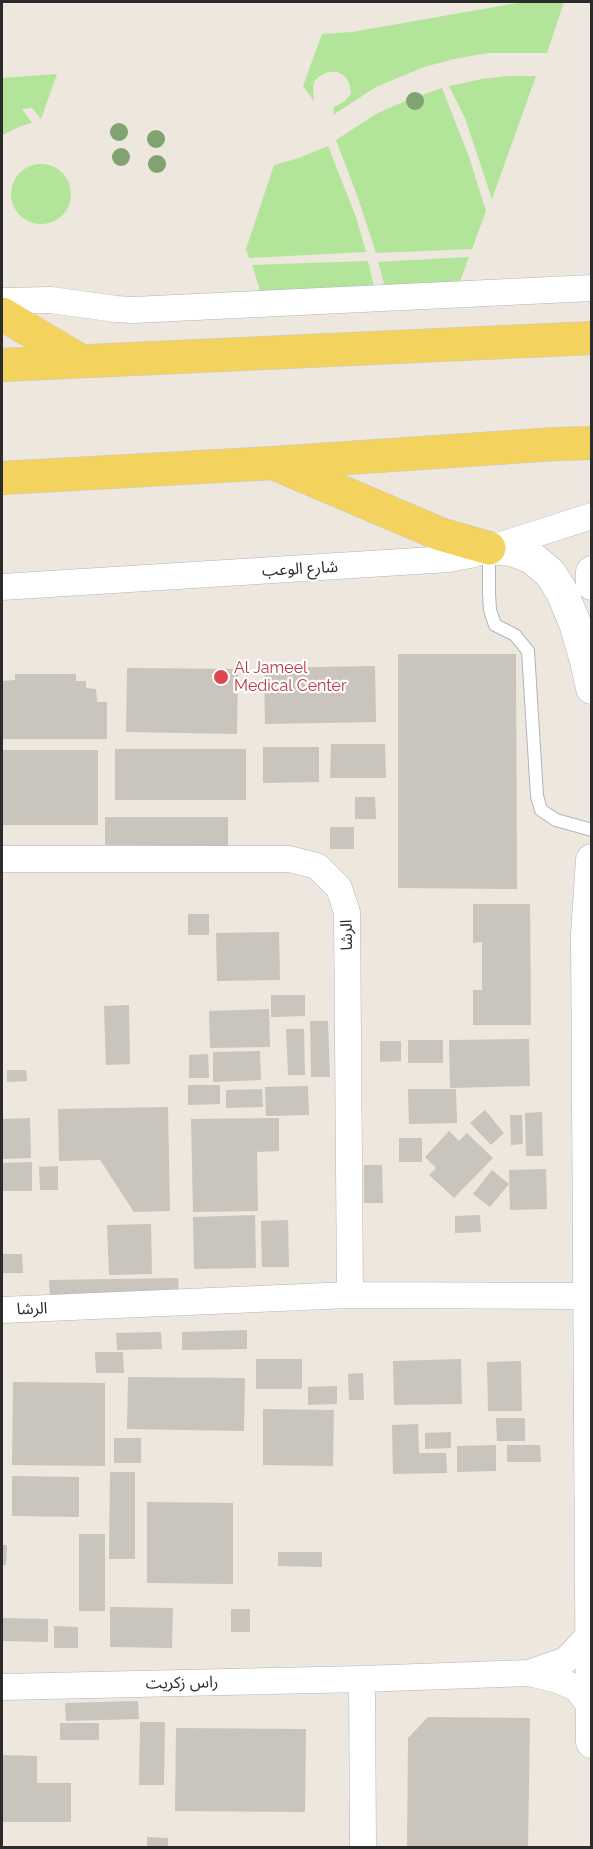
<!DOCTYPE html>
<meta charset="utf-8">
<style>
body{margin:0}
#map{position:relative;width:593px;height:1849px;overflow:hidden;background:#ede7dd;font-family:Raleway,sans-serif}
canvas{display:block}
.frame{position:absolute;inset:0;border:3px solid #2b2b2b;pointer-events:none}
</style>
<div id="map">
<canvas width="593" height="1849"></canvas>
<div class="frame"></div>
</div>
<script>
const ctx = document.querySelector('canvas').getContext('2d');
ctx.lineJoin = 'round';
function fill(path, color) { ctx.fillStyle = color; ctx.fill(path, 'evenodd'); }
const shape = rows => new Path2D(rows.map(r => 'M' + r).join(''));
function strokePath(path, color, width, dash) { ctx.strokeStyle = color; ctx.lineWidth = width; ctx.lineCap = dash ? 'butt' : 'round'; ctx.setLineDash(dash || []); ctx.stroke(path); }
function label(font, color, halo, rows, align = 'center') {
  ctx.font = font + ' Raleway,"Noto Sans Arabic",sans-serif'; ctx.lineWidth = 4.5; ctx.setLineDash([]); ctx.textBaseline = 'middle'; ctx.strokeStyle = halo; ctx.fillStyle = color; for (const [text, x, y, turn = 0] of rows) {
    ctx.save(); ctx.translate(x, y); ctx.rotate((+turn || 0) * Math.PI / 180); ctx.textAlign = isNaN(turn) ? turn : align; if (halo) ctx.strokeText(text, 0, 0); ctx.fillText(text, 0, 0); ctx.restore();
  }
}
fill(shape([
 [523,2,564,2,547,53,488,53,454,59,424,67,376,87,333,115,334,107,345,101,351,94,349,83,345,76,337,72,328,72,320,76,315,80,313,86,314,101,303,86,322,34,352,32],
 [57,74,41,119,32,108,22,109,32,123,21,126,2,135,2,78],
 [509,76,536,76,492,199,465,118,449,86,482,79],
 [442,88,469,157,486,211,472,249,376,253,357,195,336,140,376,114,405,101],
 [328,146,356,217,366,252,249,258,246,249,274,165,299,158],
 '11 194a30 30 0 1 1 60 0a30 30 0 1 1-60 0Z',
 [469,257,459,284,385,287,378,262],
 [368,261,374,287,261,294,252,265]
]), '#b2e599');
fill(shape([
 [398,654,516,654,517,889,398,888],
 [375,666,376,722,265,724,264,668],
 [127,668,238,669,237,734,126,732],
 [15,674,76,674,76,681,86,681,86,688,96,689,97,702,107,702,107,739,2,739,2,681,15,680],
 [331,744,385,744,386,778,330,778],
 [263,747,319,747,319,782,263,783],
 [115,749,246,749,246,800,115,800],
 [2,750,98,750,98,825,2,825],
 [355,797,375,797,376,819,355,819],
 [105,817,228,817,228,846,105,845],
 [330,827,354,827,354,849,330,849],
 [473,904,530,904,531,1025,473,1025,473,990,482,990,482,942,473,943],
 [188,914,209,914,209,935,188,935],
 [279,932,280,980,217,981,216,933],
 [271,995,305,995,305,1016,271,1017],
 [129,1005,130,1064,106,1065,104,1006],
 [269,1009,270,1047,210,1048,209,1011],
 [310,1021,328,1021,330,1077,311,1077],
 [286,1029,304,1029,305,1075,288,1075],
 [529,1039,530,1086,450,1088,449,1040],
 [408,1040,443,1040,443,1063,408,1063],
 [380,1041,401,1041,401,1061,380,1062],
 [260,1051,261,1080,213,1082,213,1052],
 [208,1054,209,1078,189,1078,189,1055],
 [7,1070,26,1070,27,1081,7,1082],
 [188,1085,220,1085,220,1104,188,1105],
 [308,1086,309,1115,266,1116,265,1087],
 [262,1089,263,1107,226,1108,226,1090],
 [408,1089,456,1089,457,1123,409,1124],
 [168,1107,170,1211,134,1212,100,1160,59,1161,58,1109],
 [485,1110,504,1133,491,1145,470,1123],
 [542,1112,543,1156,526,1156,525,1113],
 [510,1115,522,1115,523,1144,511,1145],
 [30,1118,31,1158,2,1159,2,1119],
 [279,1118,279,1151,257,1152,258,1211,193,1212,191,1119],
 [449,1131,459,1141,467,1133,493,1158,454,1198,429,1175,436,1168,425,1157],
 [399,1138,422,1138,422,1162,399,1162],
 [32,1162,32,1191,2,1191,2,1163],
 [364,1165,382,1165,383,1203,364,1203],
 [58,1166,58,1190,40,1190,39,1167],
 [546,1169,547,1209,510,1210,509,1170],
 [492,1170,509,1184,490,1207,473,1194],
 [255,1215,256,1268,194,1269,193,1217],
 [480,1215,481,1232,455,1233,455,1216],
 [288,1220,289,1267,262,1267,261,1221],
 [151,1224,152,1274,109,1275,107,1225],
 [2,1254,22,1254,23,1273,2,1273],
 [178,1278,179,1296,50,1298,49,1280],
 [247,1330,247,1349,182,1350,182,1332],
 [161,1332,162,1349,117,1350,116,1333],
 [95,1352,123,1352,124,1373,96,1373],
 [256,1359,302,1359,302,1389,256,1389],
 [461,1359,462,1404,394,1405,393,1361],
 [521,1361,522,1411,488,1411,487,1362],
 [363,1373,364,1400,349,1400,348,1374],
 [128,1377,245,1378,244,1431,127,1429],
 [13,1382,105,1383,105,1466,12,1465],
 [337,1386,337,1404,308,1405,308,1387],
 [263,1409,334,1410,333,1466,263,1465],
 [496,1418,525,1418,525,1441,497,1441],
 [418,1424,419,1453,446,1453,447,1473,393,1474,392,1425],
 [451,1432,451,1448,425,1449,425,1433],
 [114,1438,141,1438,141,1463,114,1463],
 [496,1445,496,1471,457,1472,457,1446],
 [507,1445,540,1445,541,1462,507,1462],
 [110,1472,135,1472,135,1559,109,1559],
 [12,1476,79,1477,79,1517,12,1516],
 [147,1502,233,1503,233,1584,147,1583],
 [79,1534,105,1534,105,1611,79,1611],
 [2,1545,7,1545,6,1565,2,1565],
 [278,1552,322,1552,322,1567,278,1566],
 [110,1607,173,1608,172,1648,110,1647],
 [231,1609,250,1609,250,1632,231,1632],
 [2,1618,48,1619,48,1642,2,1641],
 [54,1626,78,1627,78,1648,54,1648],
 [138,1701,139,1719,66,1721,65,1703],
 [428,1717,530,1718,528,1848,407,1848,408,1738],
 [140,1722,165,1722,164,1785,139,1785],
 [60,1723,99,1723,99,1740,60,1740],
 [176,1728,306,1729,305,1812,175,1811],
 [2,1755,37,1756,37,1783,71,1783,71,1822,2,1822],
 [147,1837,168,1838,168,1848,147,1848]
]), '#c9c5bc');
const service = shape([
 [489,549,489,593,490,610,495,625,515,635,528,651,537,796,541,810,556,820,592,830]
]);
const minor = shape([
 [2,301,51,300,116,309,133,310,592,288],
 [2,587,449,559,470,555,592,516],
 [2,859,289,859,317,866,339,888,347,912,350,1295],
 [2,1310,350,1295,590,1296],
 [529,1673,558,1680,576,1688,591,1707],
 [362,1679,363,1848],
 [2,1687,362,1679,529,1673,566,1660,590,1634]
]);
const tertiary = shape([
 [489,548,512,550,532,558,550,573,562,592,576,626,586,661,592,688],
 [592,572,592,584],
 [592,860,587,934,592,1742]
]);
const primary = shape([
 [2,314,81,361],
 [2,365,592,338],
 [278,465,440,534,489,548],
 [2,478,273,463,556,444,592,443]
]);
strokePath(service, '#b1b4bf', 14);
strokePath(minor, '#b1b4bf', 27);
strokePath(tertiary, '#b1b4bf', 33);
strokePath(primary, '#c8c8c8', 34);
strokePath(service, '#fff', 12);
strokePath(minor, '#fff', 26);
strokePath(tertiary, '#fff', 32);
strokePath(primary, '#f3d35d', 33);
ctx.fillStyle = '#81a371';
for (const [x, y] of [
 [415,101],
 [119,132],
 [156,139],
 [121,157],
 [157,164]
]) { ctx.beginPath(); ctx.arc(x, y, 9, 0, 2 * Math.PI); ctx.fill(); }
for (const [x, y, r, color] of [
 [221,677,8,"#e0444e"]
]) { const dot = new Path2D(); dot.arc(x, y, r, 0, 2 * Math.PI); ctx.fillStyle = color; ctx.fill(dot); strokePath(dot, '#fff', 2); }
label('16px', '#2b2b2b', '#fff', [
 ["شارع الوعب",300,569,-3],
 ["الرشا",347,935,-91],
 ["الرشا",32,1309,-2],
 ["راس زكريت",182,1683,-1]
]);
label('16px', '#be3a42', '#fff', [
 ["Al Jameel",234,668],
 ["Medical Center",234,686]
], 'left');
</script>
